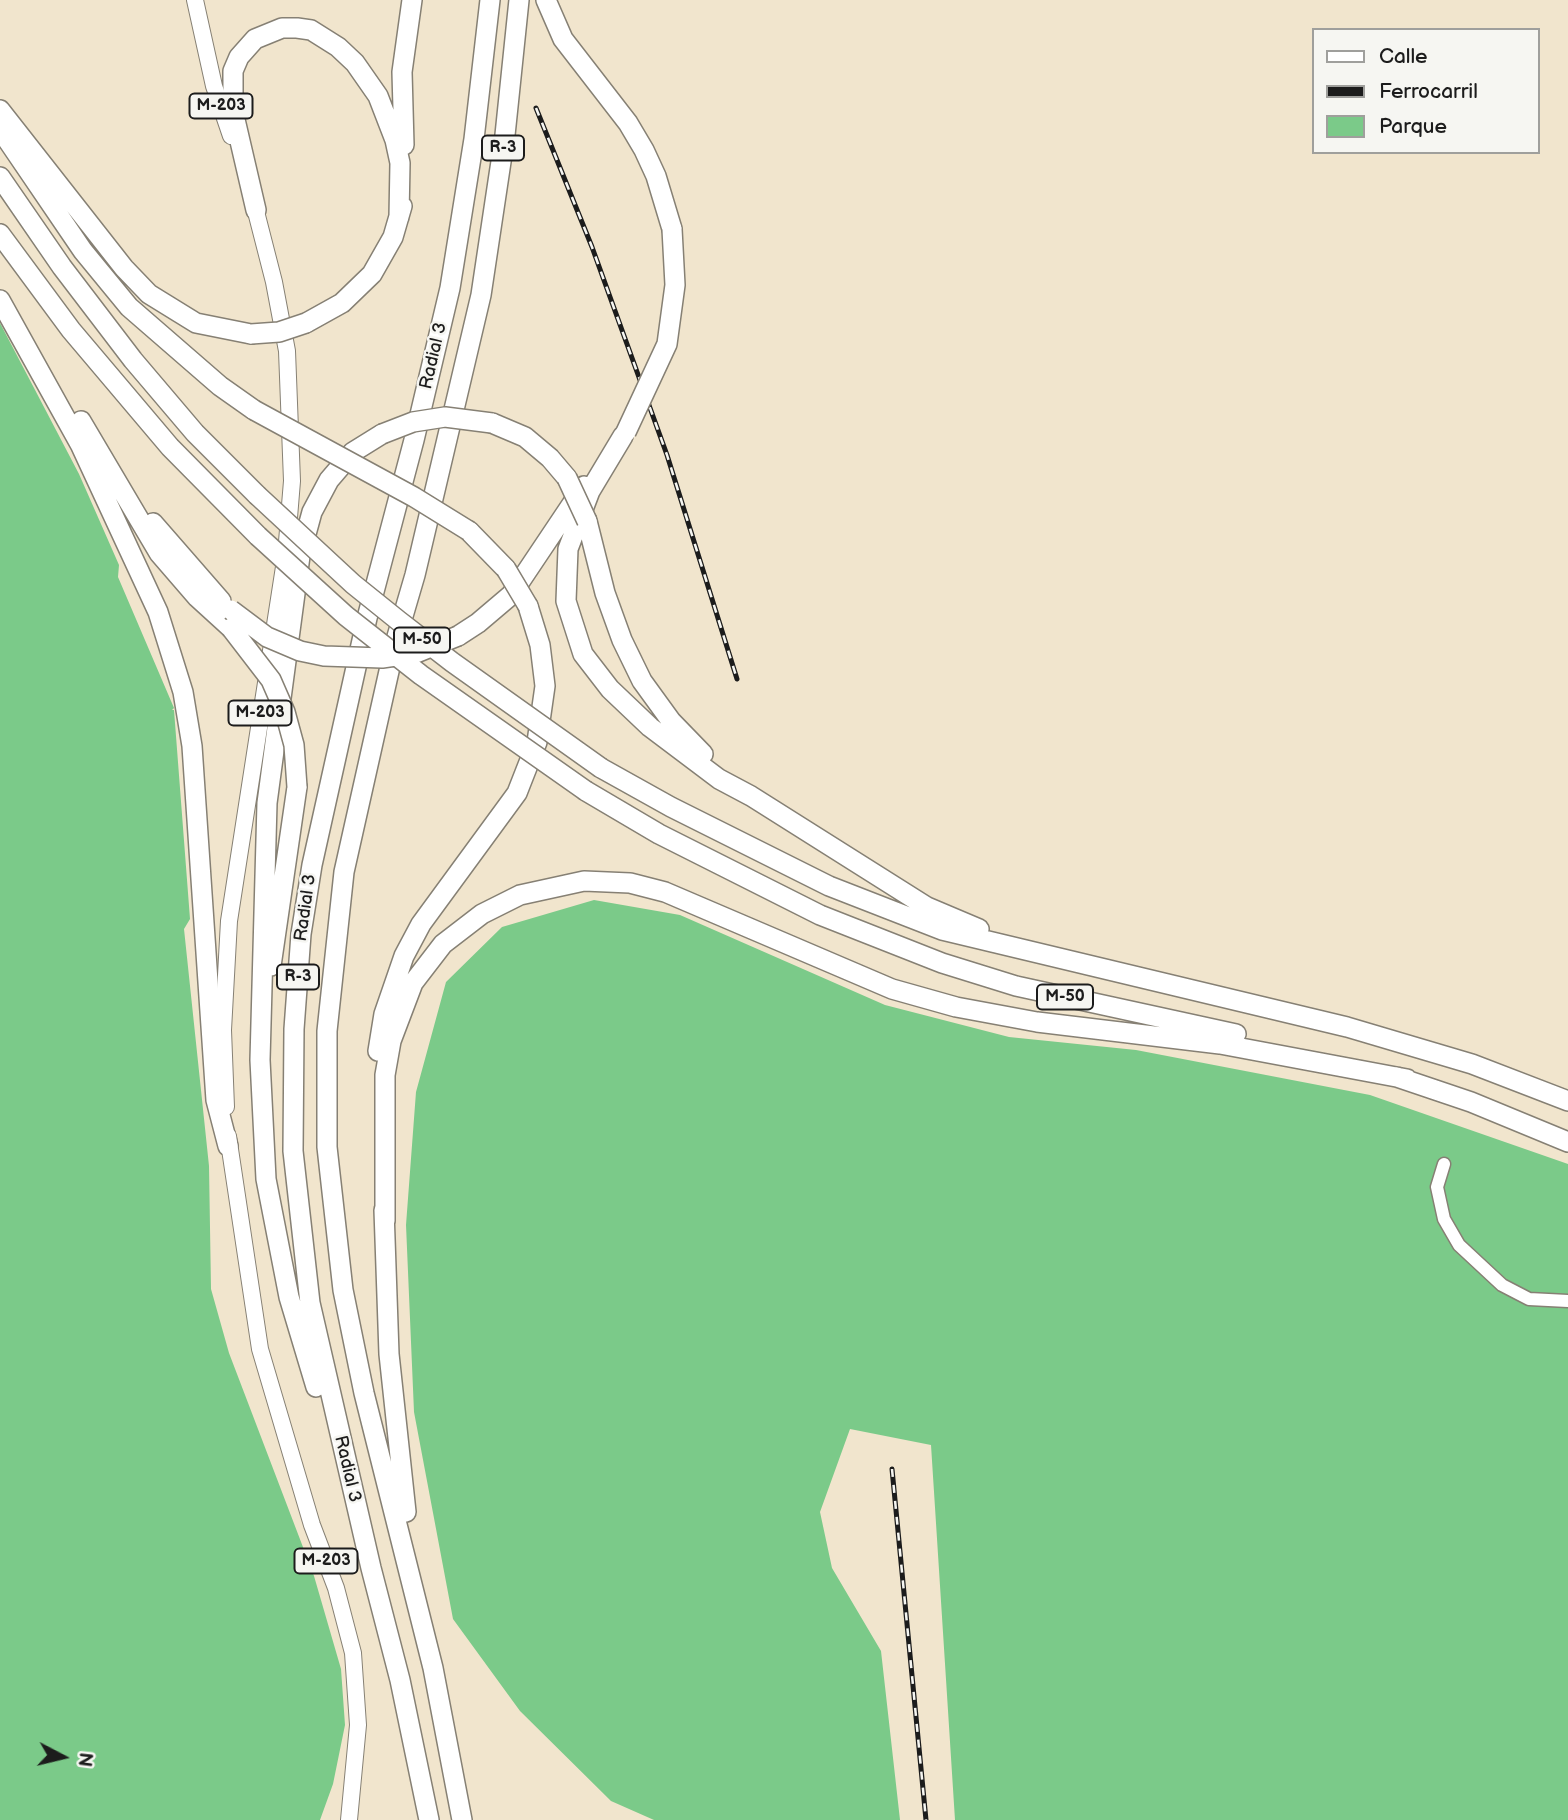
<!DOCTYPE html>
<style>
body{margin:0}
#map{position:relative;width:1568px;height:1820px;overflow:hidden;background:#f1e5cd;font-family:"Balsamiq Sans",sans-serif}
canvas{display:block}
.legend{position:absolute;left:1312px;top:28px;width:228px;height:126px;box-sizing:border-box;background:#f6f6f2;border:2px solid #9f9f9c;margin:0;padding:9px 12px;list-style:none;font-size:21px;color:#1c1c1c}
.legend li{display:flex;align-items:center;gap:14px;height:35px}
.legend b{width:35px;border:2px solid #9f9f9c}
.north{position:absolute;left:28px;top:1722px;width:70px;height:70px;-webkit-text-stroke:5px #f6f6f2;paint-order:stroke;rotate:97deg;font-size:19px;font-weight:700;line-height:28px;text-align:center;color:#1c1c1c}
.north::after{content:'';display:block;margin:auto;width:24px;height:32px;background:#1c1c1c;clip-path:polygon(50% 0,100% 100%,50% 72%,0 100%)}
</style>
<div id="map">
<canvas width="1568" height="1820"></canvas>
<ul class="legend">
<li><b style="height:9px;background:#fff"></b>Calle</li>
<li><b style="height:9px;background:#1c1c1c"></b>Ferrocarril</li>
<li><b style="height:19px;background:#7bca89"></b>Parque</li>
</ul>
<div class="north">N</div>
</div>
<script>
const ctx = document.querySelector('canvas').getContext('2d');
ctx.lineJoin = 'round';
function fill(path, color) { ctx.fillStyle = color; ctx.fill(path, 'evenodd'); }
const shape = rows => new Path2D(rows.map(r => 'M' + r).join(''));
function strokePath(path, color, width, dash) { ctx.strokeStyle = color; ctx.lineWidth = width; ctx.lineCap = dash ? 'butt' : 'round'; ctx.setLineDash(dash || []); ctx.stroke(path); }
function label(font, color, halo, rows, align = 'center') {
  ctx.font = font + ' "Balsamiq Sans",sans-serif'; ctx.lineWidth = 5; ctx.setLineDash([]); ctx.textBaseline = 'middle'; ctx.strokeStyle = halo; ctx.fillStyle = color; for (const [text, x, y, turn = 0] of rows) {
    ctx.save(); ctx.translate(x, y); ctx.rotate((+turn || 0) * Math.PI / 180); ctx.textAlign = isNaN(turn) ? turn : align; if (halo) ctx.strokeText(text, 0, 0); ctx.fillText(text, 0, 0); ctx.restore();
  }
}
fill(shape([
 [0,323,79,474,119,565,118,577,174,708,172,710,174,710,190,919,184,929,209,1166,211,1289,229,1353,314,1576,341,1669,345,1725,333,1784,320,1820,0,1820],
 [594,900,680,915,885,1005,1009,1037,1136,1050,1370,1095,1568,1164,1568,1820,955,1820,931,1445,850,1429,820,1512,832,1568,881,1651,900,1820,654,1820,611,1801,520,1711,453,1619,414,1412,406,1225,416,1092,446,982,502,927]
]), '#7bca89');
const minor = shape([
 [1444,1164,1437,1187,1444,1219,1459,1245,1502,1285,1529,1299,1568,1301]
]);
const major = shape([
 [195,0,214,86,231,136],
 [226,1107,223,1030,229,921,286,554,292,481,287,351,274,282,253,200],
 [228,1136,260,1349,312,1525,336,1588,353,1653,358,1725,349,1820]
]);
const highway = shape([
 [546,0,563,39,628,123,644,150,656,176,672,229],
 [0,110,124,268,149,294,196,323,251,334],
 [0,129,83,251,129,307,220,386,254,410],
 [404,145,402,72,412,0],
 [0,177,62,267,133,360,195,433,257,495],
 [256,210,233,111,233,71,239,57,255,39,282,28,297,28,311,30,338,47,355,63,378,96,395,140,400,163,399,217],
 [0,234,71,330,170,447,258,536],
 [0,300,81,446,158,612,183,692,192,746,216,1100,228,1146],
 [306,323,342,303,372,274,393,237,402,206],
 [81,421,159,553,197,597,231,628],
 [492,423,525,437,550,458,567,478],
 [623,436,590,491,568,549,566,601,583,654,610,689,650,727,719,779,751,796,927,907,979,929],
 [587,521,605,593,622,640,642,681,671,721,703,754],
 [153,523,221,601],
 [469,531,506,569],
 [458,636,478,623,511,595,584,486],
 [601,768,671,807,829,886,942,930,1347,1027,1472,1064,1568,1101],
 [586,791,659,834,820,915,942,963,1016,986,1236,1034],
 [271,966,297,787],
 [378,1051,384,1014,404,956,421,924,517,793,537,742,545,686,540,645,528,606],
 [1397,1077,1471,1102,1568,1142],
 [384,1210,389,1354,406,1512],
 [385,1221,385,1075,391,1041,413,983,443,944,482,914,520,895,584,881,630,883,665,892,892,989,956,1007,1037,1022,1220,1044,1407,1079],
 [316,1387,289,1297,266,1179,260,1060,267,803,300,556,312,512,329,480,353,452,382,434],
 [429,1820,400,1680,371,1568,310,1303,293,1151,294,1029,301,934,312,865,367,618,414,440,450,288,474,139,490,0],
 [462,1820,433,1668,364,1393,343,1290,327,1147,327,1031,344,872,396,640,415,575,481,295,505,135,519,0]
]);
strokePath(minor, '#868074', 15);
strokePath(major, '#868074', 18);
strokePath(highway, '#868074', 22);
strokePath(minor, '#fff', 12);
strokePath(major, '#fff', 16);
strokePath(highway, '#fff', 19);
const rail = shape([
 [536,108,592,247,667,455,737,679],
 [892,1469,926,1820]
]);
strokePath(rail, '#1c1c1c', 5);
strokePath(rail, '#f6f6f2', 2.5, [8]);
const highwayBridge = shape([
 [251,334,279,332,306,323],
 [254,410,414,497,469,531],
 [626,432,667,344,675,285,672,229],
 [382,434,413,422,445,417,492,423],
 [567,478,587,521],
 [257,495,353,584,399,621,452,662,601,768],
 [258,536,346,616,421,675,586,791],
 [506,569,528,606],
 [231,610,267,637,300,651,324,656,382,658,416,653,458,636],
 [231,628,271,680,285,712,294,745,297,787]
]);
strokePath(highwayBridge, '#868074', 22, []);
strokePath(highwayBridge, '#fff', 19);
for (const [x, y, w] of [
 [221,106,63],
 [503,148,42],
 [422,640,56],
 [260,713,63],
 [298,977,42],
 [1065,997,56],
 [326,1561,63]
]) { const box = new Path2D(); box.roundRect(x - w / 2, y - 12.5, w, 25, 5); ctx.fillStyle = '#f6f6f2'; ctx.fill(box); strokePath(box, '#1c1c1c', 2); }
label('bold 16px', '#1c1c1c', null, [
 ["M-203",221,106],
 ["R-3",503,148],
 ["M-50",422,640],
 ["M-203",260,713],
 ["R-3",298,977],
 ["M-50",1065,997],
 ["M-203",326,1561]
]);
label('18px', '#1c1c1c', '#f6f6f2', [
 ["Radial 3",434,356,-77],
 ["Radial 3",306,908,-82],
 ["Radial 3",347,1469,77]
]);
</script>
